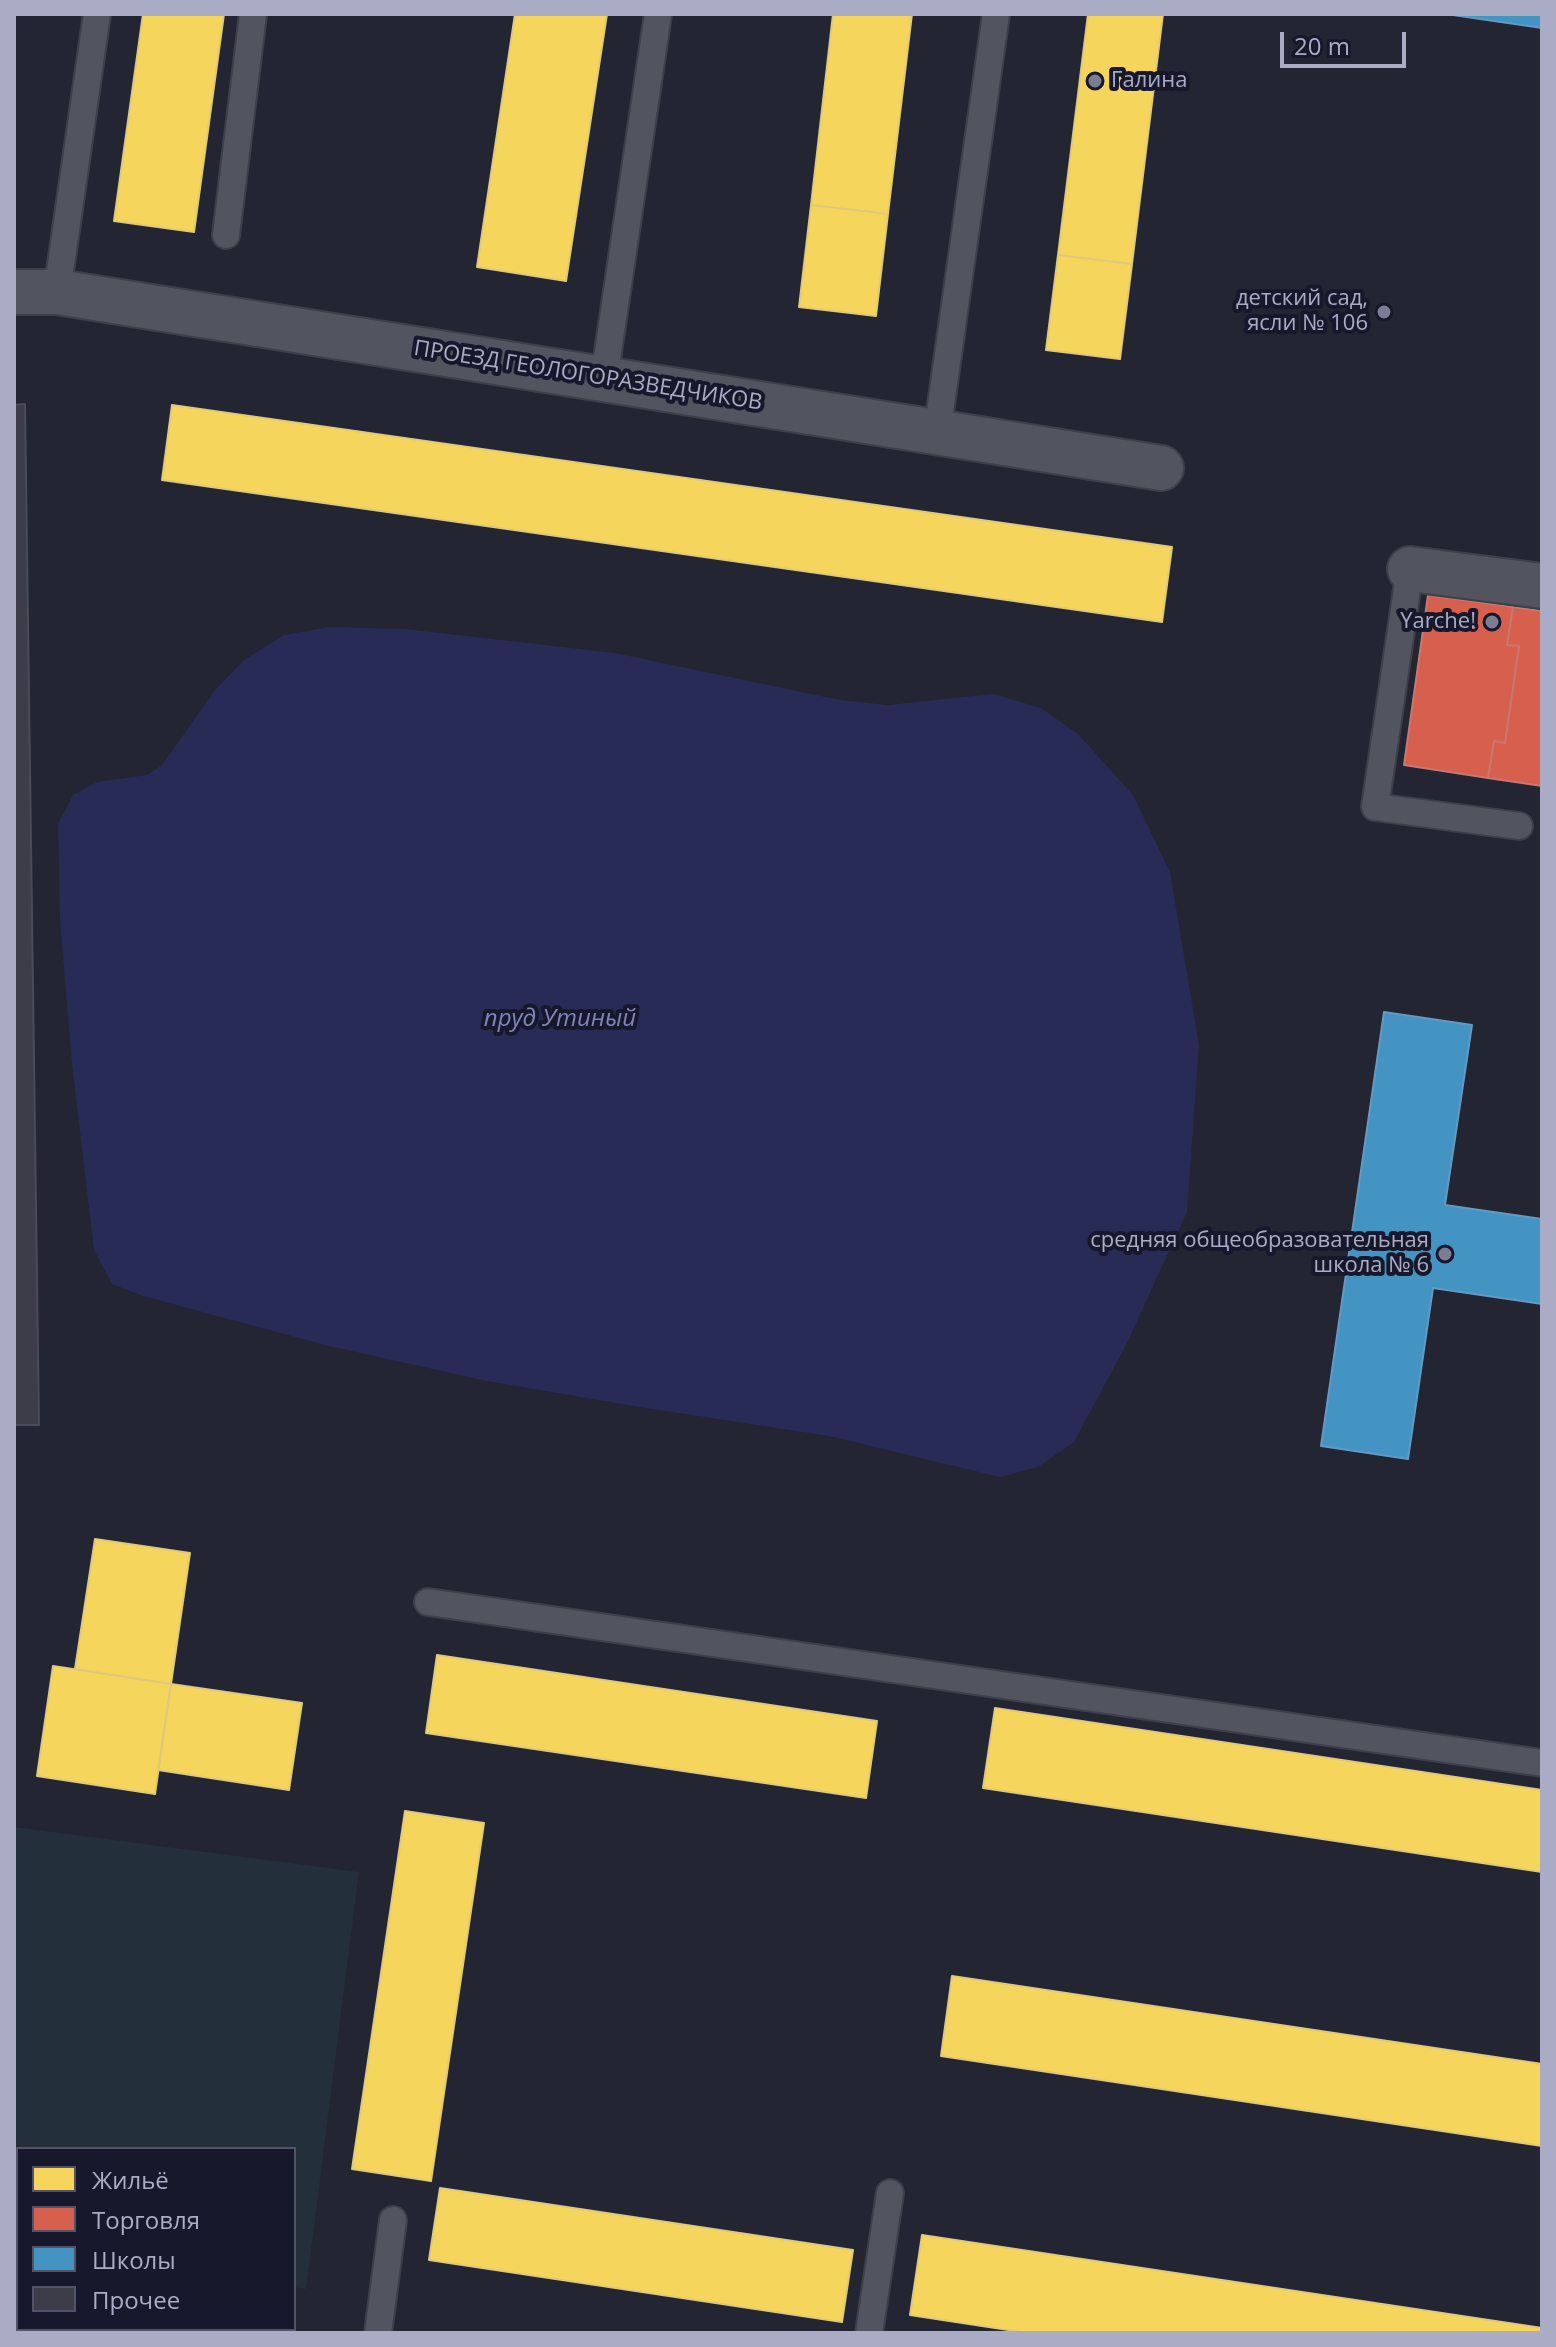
<!DOCTYPE html>
<meta charset="utf-8">
<style>
body{margin:0}
#map{position:relative;width:1556px;height:2347px;overflow:hidden;background:#232532;font-family:"Open Sans",sans-serif}
canvas{display:block}
.frame{position:absolute;inset:0;border:16px solid #aaacc5;pointer-events:none}
.legend{position:absolute;left:16px;top:2147px;width:280px;height:184px;box-sizing:border-box;background:#17182c;border:2px solid #525369;margin:0;padding:10px 14px;list-style:none;font-size:24px;color:#aaacc5}
.legend li{display:flex;align-items:center;gap:16px;height:40px}
.legend b{width:40px;border:2px solid #525369}
.scale{position:absolute;left:1280px;top:32px;width:126px;height:36px;box-sizing:border-box;border:4px solid #aaacc5;border-top:0;padding-left:10px;font-size:24px;line-height:28px;white-space:nowrap;color:#aaacc5;-webkit-text-stroke:6px #17182c;paint-order:stroke}
</style>
<div id="map">
<canvas width="1556" height="2347"></canvas>
<div class="frame"></div>
<ul class="legend">
<li><b style="height:22px;background:#f6d55c"></b>Жильё</li>
<li><b style="height:22px;background:#d6604d"></b>Торговля</li>
<li><b style="height:22px;background:#4393c3"></b>Школы</li>
<li><b style="height:22px;background:#3c3d49"></b>Прочее</li>
</ul>
<div class="scale">20 m</div>
</div>
<script>
const ctx = document.querySelector('canvas').getContext('2d');
ctx.lineJoin = 'round';
function fill(path, color) { ctx.fillStyle = color; ctx.fill(path, 'evenodd'); }
const shape = rows => new Path2D(rows.map(r => 'M' + r).join(''));
function strokePath(path, color, width, dash) { ctx.strokeStyle = color; ctx.lineWidth = width; ctx.lineCap = dash ? 'butt' : 'round'; ctx.setLineDash(dash || []); ctx.stroke(path); }
function label(font, color, halo, rows, align = 'center') {
  ctx.font = font + ' "Open Sans",sans-serif'; ctx.lineWidth = 8; ctx.setLineDash([]); ctx.textBaseline = 'middle'; ctx.strokeStyle = halo; ctx.fillStyle = color; for (const [text, x, y, turn = 0] of rows) {
    ctx.save(); ctx.translate(x, y); ctx.rotate((+turn || 0) * Math.PI / 180); ctx.textAlign = isNaN(turn) ? turn : align; if (halo) ctx.strokeText(text, 0, 0); ctx.fillText(text, 0, 0); ctx.restore();
  }
}
fill(shape([
 [14,1827,359,1872,306,2289,294,2287,294,2149,18,2149,18,2247,14,2247]
]), '#232f3b');
fill(shape([
 [329,627,405,629,615,653,840,700,888,705,993,694,1041,708,1078,734,1133,795,1170,872,1199,1045,1187,1212,1126,1345,1074,1442,1038,1467,1000,1477,829,1436,640,1407,487,1381,329,1346,143,1296,112,1284,94,1250,72,1064,60,920,58,824,73,795,97,782,147,775,162,765,215,690,244,660,284,635]
]), '#282b55');
const homes = shape([
 [143,14,224,14,194,232,114,221,143,14],
 [515,14,607,14,566,281,477,267,515,14],
 [833,14,912,14,888,214,811,205,833,14],
 [1088,14,1163,14,1132,264,1058,255,1088,14],
 [811,205,888,214,876,316,799,307,811,205],
 [1058,255,1132,264,1120,359,1046,350,1058,255],
 [172,405,1172,547,1162,622,162,480,172,405],
 [95,1539,190,1553,171,1684,75,1669,95,1539],
 [437,1655,877,1721,866,1798,426,1733,437,1655],
 [53,1666,171,1684,155,1794,37,1776,53,1666],
 [171,1684,302,1703,289,1790,158,1770,171,1684],
 [995,1708,1542,1790,1542,1872,983,1788,995,1708],
 [405,1811,484,1823,431,2181,352,2169,405,1811],
 [952,1976,1542,2064,1542,2146,941,2056,952,1976],
 [440,2188,853,2250,842,2322,429,2260,440,2188],
 [922,2235,1542,2328,1542,2333,1028,2333,910,2315,922,2235]
]);
fill(homes, '#f6d55c');
strokePath(homes, '#dfc97c', 2);
const shops = shape([
 [1428,595,1513,607,1507,645,1519,646,1505,743,1494,741,1488,778,1404,765,1428,595],
 [1513,607,1542,611,1542,786,1488,778,1494,741,1505,743,1519,646,1507,645,1513,607]
]);
fill(shops, '#d6604d');
strokePath(shops, '#c97771', 2);
const schools = shape([
 [1446,14,1542,14,1542,28,1446,14],
 [1384,1012,1472,1025,1445,1205,1542,1219,1542,1304,1433,1288,1408,1459,1321,1446,1384,1012]
]);
fill(schools, '#4393c3');
strokePath(schools, '#629ac4', 2);
const building = shape([
 [25,404,39,1425,14,1425,14,405,25,404]
]);
fill(building, '#3c3d49');
strokePath(building, '#4a4b5a', 2);
const service = shape([
 [226,235,253,14],
 [57,292,97,14],
 [604,379,658,14],
 [937,433,996,14],
 [1410,569,1375,807,1519,826],
 [428,1602,1542,1763],
 [378,2333,393,2220],
 [869,2333,890,2193]
]);
const minor = shape([
 [14,292,57,292,1161,468],
 [1410,569,1542,586],
 [14,2324,18,2325],
 [49,2329,77,2333]
]);
strokePath(service, '#3d3f49', 30);
strokePath(minor, '#3d3f49', 48);
strokePath(service, '#525460', 26);
strokePath(minor, '#525460', 44);
for (const [x, y, r, color] of [
 [1095,81,8,"#7b7d92"],
 [1384,312,8,"#7b7d92"],
 [1492,622,8,"#7b7d92"],
 [1445,1254,8,"#7b7d92"]
]) { const dot = new Path2D(); dot.arc(x, y, r, 0, 2 * Math.PI); ctx.fillStyle = color; ctx.fill(dot); strokePath(dot, '#17182c', 3); }
label('22px', '#aaacc5', '#17182c', [
 ["Галина",1111,81,"left"],
 ["детский сад,",1368,299],
 ["ясли № 106",1368,324],
 ["Yarche!",1476,622],
 ["средняя общеобразовательная",1429,1241],
 ["школа № 6",1429,1266]
], 'right');
label('22px', '#aaacc5', '#17182c', [
 ["ПРОЕЗД ГЕОЛОГОРАЗВЕДЧИКОВ",588,376,9]
]);
label('italic 24px', '#7f85ba', '#17182c', [
 ["пруд Утиный",560,1019]
]);
</script>
